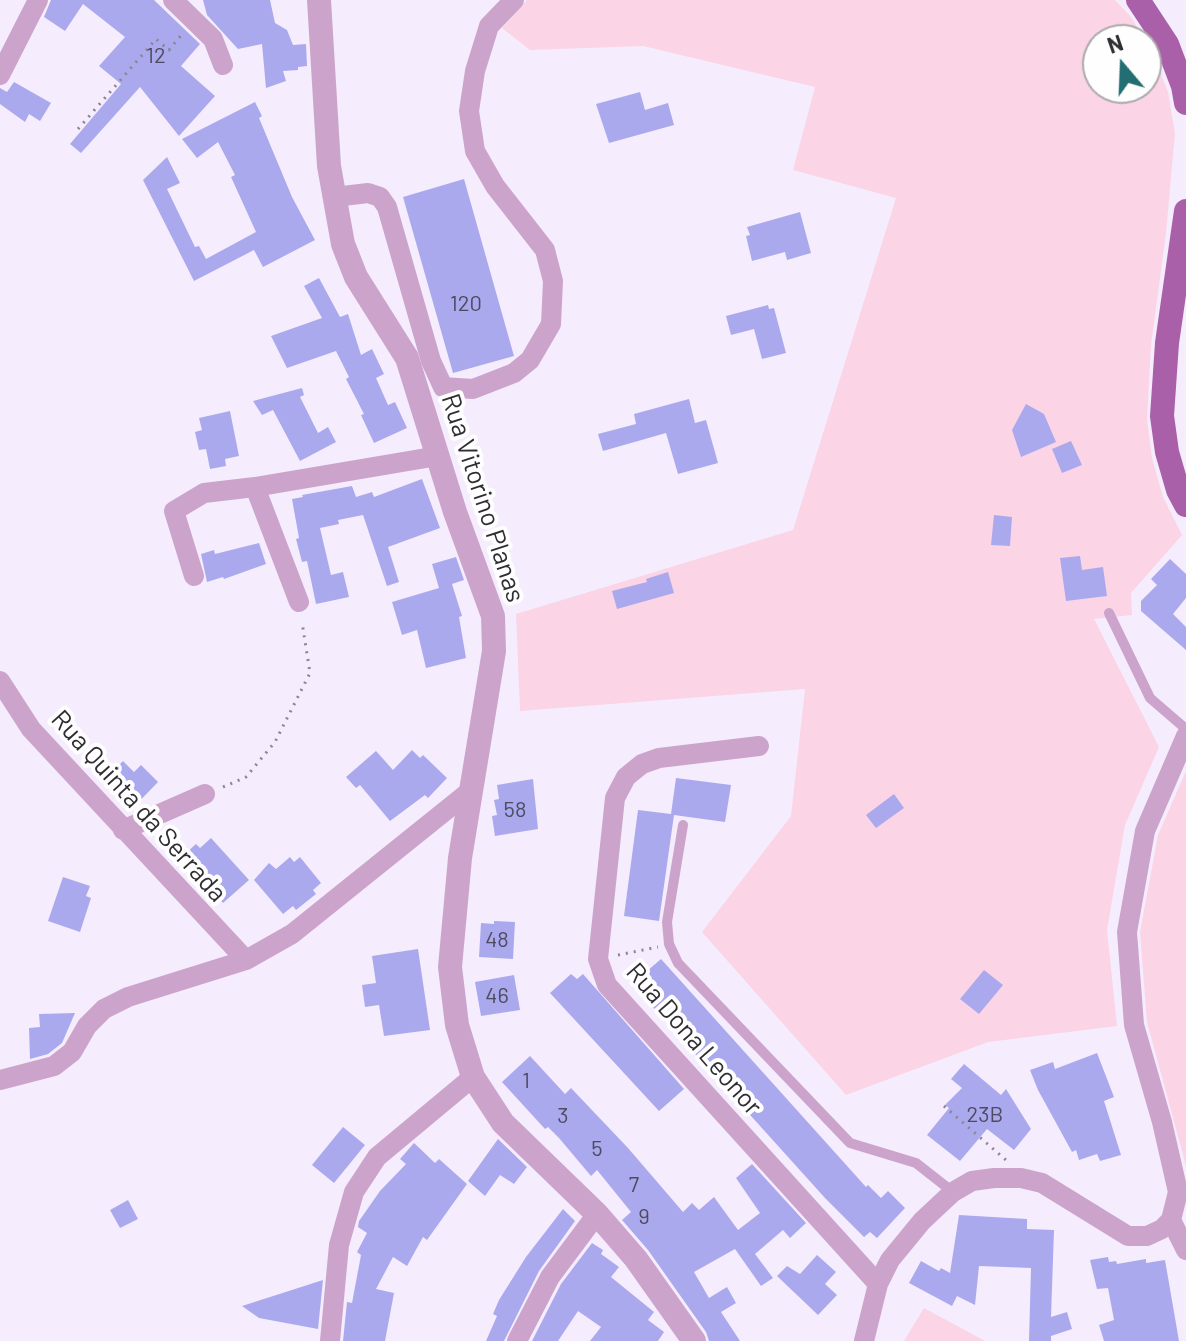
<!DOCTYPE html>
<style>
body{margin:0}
#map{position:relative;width:1186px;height:1341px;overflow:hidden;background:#f5edfe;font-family:Barlow,sans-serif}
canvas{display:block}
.north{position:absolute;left:1082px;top:24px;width:80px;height:80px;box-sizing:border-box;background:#fefefe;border:2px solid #abaaac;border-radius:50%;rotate:341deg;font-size:22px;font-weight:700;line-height:32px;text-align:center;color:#2f2c32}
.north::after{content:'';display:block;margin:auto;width:28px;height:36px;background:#226e73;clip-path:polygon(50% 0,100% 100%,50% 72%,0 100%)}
</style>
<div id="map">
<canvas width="1186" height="1341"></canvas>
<div class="north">N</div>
</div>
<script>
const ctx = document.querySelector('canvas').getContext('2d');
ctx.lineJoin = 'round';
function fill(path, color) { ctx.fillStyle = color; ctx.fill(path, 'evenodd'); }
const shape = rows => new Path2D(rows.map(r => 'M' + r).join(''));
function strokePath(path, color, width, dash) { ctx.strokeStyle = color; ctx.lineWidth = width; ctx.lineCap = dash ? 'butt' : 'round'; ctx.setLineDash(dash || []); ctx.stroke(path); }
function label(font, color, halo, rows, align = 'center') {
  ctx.font = font + ' Barlow,sans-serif'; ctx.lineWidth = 8; ctx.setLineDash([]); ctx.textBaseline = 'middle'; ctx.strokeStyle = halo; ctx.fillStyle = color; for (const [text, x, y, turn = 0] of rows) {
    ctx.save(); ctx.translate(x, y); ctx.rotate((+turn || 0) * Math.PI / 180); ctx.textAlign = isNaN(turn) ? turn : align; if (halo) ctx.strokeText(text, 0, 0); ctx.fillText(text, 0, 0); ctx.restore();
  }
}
fill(shape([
 [527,0,1115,0,1131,17,1145,40,1098,40,1098,88,1146,88,1146,41,1152,52,1168,92,1175,133,1166,233,1151,345,1147,419,1152,458,1163,497,1182,535,1131,593,1132,615,1094,619,1159,747,1125,825,1107,930,1117,1026,988,1042,846,1095,702,932,791,816,805,689,520,711,516,614,793,530,896,198,793,170,815,87,643,46,530,50,502,28],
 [1186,771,1186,1166,1147,1022,1140,932,1158,835],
 [924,1308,985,1341,904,1341]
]), '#fbd4e6');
fill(shape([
 [51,0,154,0,200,44,181,66,215,96,179,136,140,87,81,153,70,144,121,84,99,66,125,37,83,4,65,31,44,17],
 [203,0,270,0,275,23,287,30,293,45,306,44,307,66,298,67,298,70,283,71,286,81,266,88,262,44,238,49,207,15],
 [14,82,51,103,40,121,29,114,25,122,0,104,0,88,7,92],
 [640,92,645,110,668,103,674,125,609,143,596,104],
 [255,102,262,116,259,118,292,197,315,240,263,267,254,250,194,281,143,180,167,157,180,183,167,189,195,247,199,246,206,259,256,232,231,177,235,175,218,142,197,158,182,139],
 [464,179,514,356,453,373,403,197],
 [800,212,811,253,787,260,785,252,752,261,746,236,750,235,747,227],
 [319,278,340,317,348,314,361,355,372,349,384,374,376,378,388,405,395,402,407,428,374,443,361,415,364,414,346,379,349,377,336,351,287,368,271,336,322,318,304,286],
 [768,305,769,309,774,308,786,353,762,359,754,329,731,335,726,316],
 [302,388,304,395,300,397,318,433,328,427,336,442,300,461,273,410,262,415,253,401],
 [689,399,695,423,706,420,718,463,678,474,666,433,603,451,598,434,636,424,634,414],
 [1026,404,1044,414,1056,442,1021,457,1012,430],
 [230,411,239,456,225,459,226,466,210,469,206,449,199,450,195,432,202,430,199,418],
 [1071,441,1082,465,1062,473,1052,449],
 [422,479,440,528,388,547,399,582,387,586,363,515,338,520,339,524,320,528,331,575,343,572,349,597,316,604,307,561,302,562,296,539,299,538,292,499,303,497,302,495,352,486,356,497,372,492,374,497],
 [994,515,1012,517,1010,546,991,545],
 [259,543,266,564,224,579,223,577,207,582,201,554,214,550,215,554],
 [1080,556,1082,570,1103,567,1107,596,1066,601,1060,558],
 [456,557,464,580,452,584,462,616,459,617,466,658,426,668,417,630,402,635,392,602,439,588,432,564],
 [1170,559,1186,574,1186,598,1173,614,1186,627,1186,650,1141,611,1141,601,1157,585,1151,579],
 [668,572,674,593,617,609,612,591,647,582,646,579],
 [412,750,420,758,423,755,447,778,428,798,425,795,390,821,360,785,356,788,346,777,376,751,393,770],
 [123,761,134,772,141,765,158,782,130,811,102,783],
 [676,778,731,785,725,822,674,815,659,921,624,916,638,810,671,814],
 [533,779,538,829,495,836,492,816,497,815,494,800,499,799,497,785],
 [894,794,904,808,876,828,866,815],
 [211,838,249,880,223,903,214,893,208,898,180,866,190,858,186,853,196,844,200,848],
 [290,857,294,862,300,857,321,883,313,890,316,894,296,910,293,906,283,914,254,880,269,863,276,869],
 [63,877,90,886,86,896,91,898,80,932,48,921],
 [494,921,515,922,513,959,479,957,481,923,494,924],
 [418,949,430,1030,384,1036,379,1005,365,1007,362,985,376,983,372,956],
 [661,959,866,1187,868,1185,881,1198,888,1191,905,1208,877,1238,870,1232,864,1237,825,1198,632,984],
 [984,970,1003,985,979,1014,960,999],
 [571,974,577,979,583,974,684,1089,659,1111,550,993],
 [514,975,520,1010,481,1016,475,982],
 [75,1013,62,1043,48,1054,30,1059,29,1028,40,1027,39,1014],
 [1097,1053,1114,1097,1104,1101,1121,1155,1100,1161,1097,1154,1079,1160,1076,1150,1072,1152,1038,1090,1030,1070,1053,1062,1055,1069],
 [530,1056,565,1094,571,1088,628,1148,683,1212,692,1203,699,1210,714,1197,738,1230,760,1213,736,1178,752,1164,806,1223,790,1238,783,1230,755,1254,773,1278,761,1286,735,1249,694,1272,709,1298,727,1287,736,1303,721,1312,740,1341,709,1341,706,1332,648,1250,622,1220,631,1212,597,1170,591,1176,559,1138,548,1127,545,1129,502,1082],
 [964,1064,1001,1095,1006,1089,1031,1129,1014,1150,987,1129,960,1161,927,1135,949,1108,945,1105,962,1088,951,1079],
 [343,1127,365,1145,334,1183,312,1165],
 [498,1139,527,1167,514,1184,500,1175,485,1196,468,1181],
 [414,1143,435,1163,439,1159,467,1184,427,1240,423,1237,407,1266,393,1257,376,1289,394,1293,385,1341,343,1341,347,1302,352,1303,361,1255,357,1252,367,1233,358,1227,359,1221,380,1191,406,1164,400,1159],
 [128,1200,138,1219,120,1228,110,1210],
 [563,1209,575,1221,539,1271,504,1341,486,1341,497,1316,493,1314,499,1300,526,1257],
 [959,1215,1027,1219,1027,1229,1054,1230,1051,1317,1067,1312,1072,1329,1051,1336,1051,1341,1029,1341,1031,1268,979,1266,975,1305,957,1296,952,1306,909,1283,921,1261,939,1271,941,1268,950,1273],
 [592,1243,603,1250,601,1254,619,1267,611,1277,654,1312,648,1320,664,1332,658,1341,590,1341,601,1327,578,1311,558,1341,532,1341,561,1284],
 [817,1255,836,1272,825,1284,837,1295,818,1315,777,1276,787,1266,800,1274],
 [1108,1257,1109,1262,1116,1261,1117,1264,1146,1259,1146,1263,1165,1260,1179,1341,1104,1341,1099,1325,1114,1320,1108,1288,1097,1289,1090,1260],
 [323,1280,318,1329,259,1318,242,1306]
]), '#aba9ed');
strokePath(shape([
 [78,129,156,39,169,50,182,34],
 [223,787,246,777,275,742,310,673,302,622],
 [618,955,658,947],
 [944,1106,1006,1160]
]), '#8b8691', 3, [2, 6]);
strokePath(shape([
 [1109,613,1150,698,1186,729],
 [683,825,667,922,669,944,678,963,850,1143,916,1163,953,1192]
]), '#cca4cb', 10);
strokePath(shape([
 [173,0,213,39,223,65],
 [0,75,38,0],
 [334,197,368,193,380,197,387,207,431,361,443,387,473,389,514,373,530,360,551,324,553,281,545,250,495,186,475,151,469,111,475,71,489,26,514,0],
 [255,487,299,602],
 [194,576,174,511,204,493,255,487,438,456],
 [0,681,31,729,246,960],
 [759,746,659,758,642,764,626,777,615,798,598,959,607,985,878,1284],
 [123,830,205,794],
 [0,1080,54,1066,72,1052,87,1026,104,1009,128,997,246,960,292,934,470,791],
 [1171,1220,1186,1250],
 [330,1341,339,1245,354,1192,377,1157,473,1077],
 [517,1341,550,1277,597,1214],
 [864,1341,878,1284,890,1260,922,1221,953,1192,972,1181,994,1178,1021,1178,1042,1183,1128,1236,1147,1236,1162,1229,1171,1220,1178,1192,1162,1122,1134,1025,1127,932,1145,831,1186,736]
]), '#cca4cb', 20);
strokePath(shape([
 [319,0,329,166,343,244,356,277,407,358,455,512,493,616,494,651,460,858,450,967,457,1025,473,1077,503,1123,597,1214,636,1259,694,1341]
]), '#cca4cb', 24);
strokePath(shape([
 [1138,0,1167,44,1183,86,1186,103],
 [1186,211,1167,343,1162,416,1167,452,1178,490,1186,505]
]), '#a960a8', 24);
label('22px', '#4e4b61', null, [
 ["12",156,56],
 ["120",466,304],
 ["58",515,810],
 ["48",497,940],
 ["46",497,996],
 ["1",526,1081],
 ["23B",985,1115],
 ["3",563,1116],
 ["5",597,1149],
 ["7",634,1185],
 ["9",644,1217]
]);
label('26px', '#2f2c32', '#fefefe', [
 ["Rua Vitorino Planas",483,498,72],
 ["Rua Quinta da Serrada",139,806,48],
 ["Rua Dona Leonor",694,1039,49]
]);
</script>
